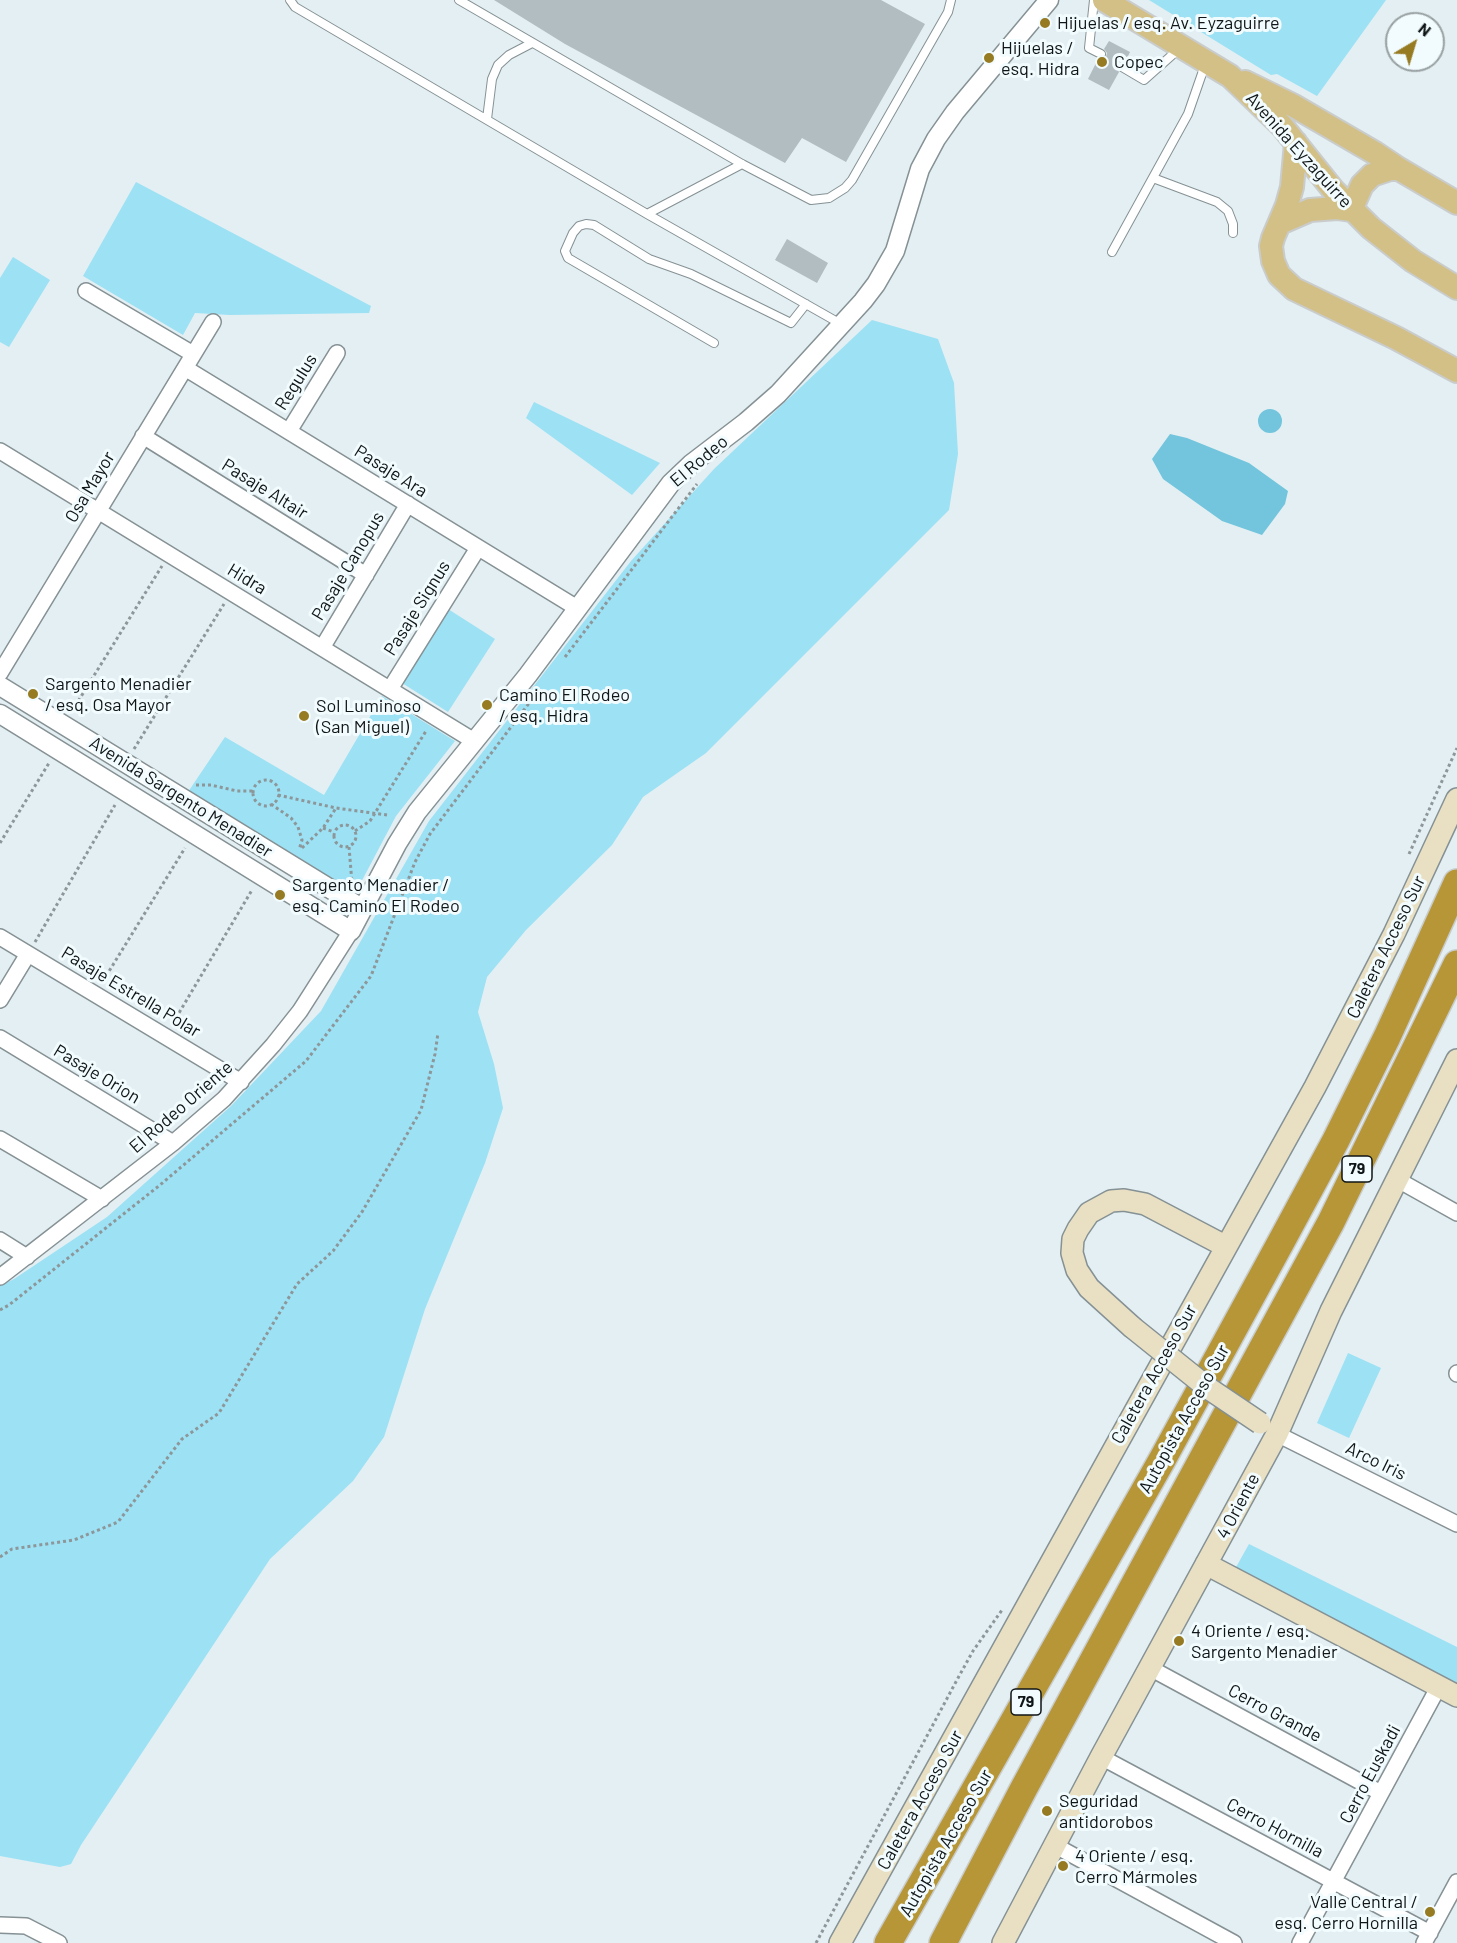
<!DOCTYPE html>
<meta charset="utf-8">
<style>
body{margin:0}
#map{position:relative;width:1457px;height:1943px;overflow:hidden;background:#e3eff3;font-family:Barlow,sans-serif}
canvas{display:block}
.north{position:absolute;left:1385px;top:12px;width:60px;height:60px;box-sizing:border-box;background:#f2fcff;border:2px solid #98a0a2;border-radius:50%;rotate:38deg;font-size:16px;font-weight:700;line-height:24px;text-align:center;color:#101516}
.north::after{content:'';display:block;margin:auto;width:21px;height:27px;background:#977b23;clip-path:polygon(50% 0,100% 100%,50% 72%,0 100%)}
</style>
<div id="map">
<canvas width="1457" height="1943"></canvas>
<div class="north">N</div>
</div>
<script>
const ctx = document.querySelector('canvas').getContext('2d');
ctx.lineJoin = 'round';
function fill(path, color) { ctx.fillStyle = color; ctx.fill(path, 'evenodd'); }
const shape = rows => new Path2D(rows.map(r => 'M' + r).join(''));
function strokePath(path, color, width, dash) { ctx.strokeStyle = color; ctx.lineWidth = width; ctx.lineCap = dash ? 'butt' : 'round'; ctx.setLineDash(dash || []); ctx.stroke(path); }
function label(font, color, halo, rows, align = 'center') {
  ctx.font = font + ' Barlow,sans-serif'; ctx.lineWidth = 6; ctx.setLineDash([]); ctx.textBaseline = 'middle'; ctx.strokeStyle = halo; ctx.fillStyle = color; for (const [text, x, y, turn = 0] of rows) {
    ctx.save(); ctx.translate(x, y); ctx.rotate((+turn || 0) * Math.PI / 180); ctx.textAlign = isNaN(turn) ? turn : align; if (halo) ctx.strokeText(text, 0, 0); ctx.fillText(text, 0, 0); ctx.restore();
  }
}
fill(shape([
 [1149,0,1386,0,1317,96,1277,74,1271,75],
 [136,182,371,306,369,313,230,315,195,313,183,335,83,276],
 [13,257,50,280,9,347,0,342,0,278],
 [872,320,938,339,954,383,958,454,949,510,706,753,643,797,612,845,526,930,487,977,478,1012,494,1064,503,1108,485,1163,425,1309,384,1437,353,1481,270,1559,81,1845,71,1864,60,1867,0,1856,0,1286,14,1279,107,1217,231,1106,321,1011,429,821,631,561,714,469],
 [534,402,660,463,632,495,526,418],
 [448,609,495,639,448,712,402,683],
 [382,696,455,741,396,816,358,888,348,891,186,795,225,737,324,795],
 [1348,1353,1381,1368,1349,1438,1317,1423],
 [1249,1544,1457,1647,1457,1686,1235,1569]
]), '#9ce1f4');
fill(shape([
 '1258 421a12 12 0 1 1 24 0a12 12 0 1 1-24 0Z',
 [1170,434,1187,438,1249,463,1288,491,1285,504,1262,535,1222,521,1163,479,1152,459]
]), '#72c5dc');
fill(shape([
 [494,0,881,0,925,24,846,162,802,138,785,163,565,44],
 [1109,41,1130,52,1125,62,1120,62,1117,64,1117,69,1119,72,1109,90,1088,79,1098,59,1102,60,1106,57,1107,53,1104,49],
 [787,239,828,263,817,283,775,260]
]), '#b1bdc0');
const service = shape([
 [290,0,295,7,647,214,841,324],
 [459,0,742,164,811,200,829,198,845,188,852,180,948,12,951,0],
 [1094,0,1089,48,1101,54],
 [1122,67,1144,80,1180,48],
 [487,119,492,79,498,65,509,55,532,43],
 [1153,178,1217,202,1228,211,1233,224,1233,233],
 [647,214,742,164],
 [1112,252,1188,114,1205,65],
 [714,343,568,258,565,251,573,233,579,226,586,224,594,225,649,259,691,274,791,323,806,304]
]);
const minor = shape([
 [86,291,193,354],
 [185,368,577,608],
 [289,431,337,353],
 [143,436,366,575],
 [0,451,474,741],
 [322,648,408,504],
 [0,673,213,322],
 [390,689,478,548],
 [0,937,241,1082],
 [0,1000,28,954],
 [0,1038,173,1143],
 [0,1139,102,1199],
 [1398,1180,1457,1213],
 [0,1240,27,1257],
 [0,1277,173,1143,224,1099,273,1045,300,1011,351,931],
 [1457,1374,1457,1373],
 [1277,1434,1457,1524],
 [1150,1668,1381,1793],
 [1101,1757,1430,1933],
 [1054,1845,1234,1943],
 [0,1925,26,1926,59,1943],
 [1300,1943,1439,1686],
 [1424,1943,1457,1882]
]);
const tertiary = shape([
 [0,686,363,909],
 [0,714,351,931,397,844,417,812,528,675,671,483,691,464,746,422,778,394,863,301,876,284,895,251,920,169,936,139,955,112,1049,0]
]);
const secondary = shape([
 [1132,1327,1089,1288,1077,1270,1072,1253,1073,1239,1078,1229,1089,1213,1111,1201,1124,1200,1145,1204,1225,1246],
 [1206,1564,1457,1696],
 [840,1943,1315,1087,1394,934,1457,799],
 [1003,1943,1101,1757,1277,1434,1331,1311,1457,1060]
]);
const primary = shape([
 [1104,0,1230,76,1282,126,1334,191,1371,228,1413,261,1457,288],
 [1245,82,1294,106,1375,153,1399,169,1457,203],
 [1296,143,1292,187,1287,205,1273,238,1271,246,1273,261,1279,275,1294,289,1396,338,1457,371],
 [1351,210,1362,185,1372,175,1390,169,1399,169],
 [1280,223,1310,210,1337,208,1351,210]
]);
const motorway = shape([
 [888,1943,1162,1460,1281,1242,1336,1140,1387,1037,1457,883],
 [943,1943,1024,1788,1331,1222,1457,964]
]);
strokePath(service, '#859194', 10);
strokePath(minor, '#859194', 18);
strokePath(tertiary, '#859194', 21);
strokePath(secondary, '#859194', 24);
strokePath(primary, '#cacccc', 26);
strokePath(motorway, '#cacccc', 30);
strokePath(shape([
 [565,657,697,484],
 [72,711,162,566],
 [134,749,224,604],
 '253 793a13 13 0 1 1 26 0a13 13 0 1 1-26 0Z',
 [196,785,211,785,237,791,253,791],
 [278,795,336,808,387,815],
 [271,804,291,818,298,827,302,840,299,850],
 '334 836a11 11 0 1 1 22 0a11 11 0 1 1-22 0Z',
 [323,828,334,832],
 [355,831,370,821,426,731],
 [0,843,49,763],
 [349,847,352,883],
 [302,848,323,828,336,808],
 [1409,854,1457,748],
 [35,942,115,805],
 [103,981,185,848],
 [173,1023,252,890],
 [0,1310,9,1305,160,1185,306,1061,371,976,415,862,430,834,533,698],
 [0,1557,12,1549,74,1540,118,1522,182,1439,219,1413,297,1284,333,1251,362,1212,421,1110,435,1054,438,1033],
 [816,1943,958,1678,973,1651,1002,1610]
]), '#8d9699', 3, [3, 3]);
strokePath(service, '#fff', 8);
strokePath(minor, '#fff', 15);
strokePath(tertiary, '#fff', 18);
strokePath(secondary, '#e9e0c3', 21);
strokePath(primary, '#d3c086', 22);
strokePath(motorway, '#b69636', 27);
const secondaryBridge = shape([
 [1132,1327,1208,1388,1260,1423]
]);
strokePath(secondaryBridge, '#859194', 24, []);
strokePath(secondaryBridge, '#e9e0c3', 21);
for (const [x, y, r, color] of [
 [1045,23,6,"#977b23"],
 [989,58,6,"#977b23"],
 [1102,62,6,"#977b23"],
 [33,694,6,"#977b23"],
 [487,705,6,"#977b23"],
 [304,716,6,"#977b23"],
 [280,895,6,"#977b23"],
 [1179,1641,6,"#977b23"],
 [1047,1811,6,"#977b23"],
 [1063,1866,6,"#977b23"],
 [1430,1912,6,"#977b23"]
]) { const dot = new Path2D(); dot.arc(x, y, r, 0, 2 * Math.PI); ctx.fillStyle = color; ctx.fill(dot); strokePath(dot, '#f2fcff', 2); }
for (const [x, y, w] of [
 [1357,1169,30],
 [1026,1702,30]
]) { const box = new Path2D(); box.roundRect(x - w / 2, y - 13, w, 26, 4.5); ctx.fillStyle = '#f2fcff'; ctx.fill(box); strokePath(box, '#101516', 1.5); }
label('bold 16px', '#101516', null, [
 ["79",1357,1169],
 ["79",1026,1702]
]);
label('18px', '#101516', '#f2fcff', [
 ["Hijuelas / esq. Av. Eyzaguirre",1057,23],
 ["Hijuelas /",1001,48],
 ["esq. Hidra",1001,69],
 ["Copec",1114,62],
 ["Sargento Menadier",45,684],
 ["/ esq. Osa Mayor",45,705],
 ["Camino El Rodeo",499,695],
 ["/ esq. Hidra",499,716],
 ["Sol Luminoso",316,706],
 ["(San Miguel)",316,727],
 ["Sargento Menadier /",292,885],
 ["esq. Camino El Rodeo",292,906],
 ["4 Oriente / esq.",1191,1631],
 ["Sargento Menadier",1191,1652],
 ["Seguridad",1059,1801],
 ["antidorobos",1059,1822],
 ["4 Oriente / esq.",1075,1856],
 ["Cerro Mármoles",1075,1877],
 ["Valle Central /",1418,1902,"right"],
 ["esq. Cerro Hornilla",1418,1923,"right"]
], 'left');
label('18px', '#101516', '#f2fcff', [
 ["Avenida Eyzaguirre",1299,150,48],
 ["Regulus",296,382,-58],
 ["El Rodeo",699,461,-40],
 ["Pasaje Ara",391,471,32],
 ["Osa Mayor",90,487,-59],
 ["Pasaje Altair",265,489,32],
 ["Pasaje Canopus",348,566,-59],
 ["Hidra",247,579,31],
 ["Pasaje Signus",417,608,-58],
 ["Avenida Sargento Menadier",181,797,32],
 ["Caletera Acceso Sur",1386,947,-64],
 ["Pasaje Estrella Polar",131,992,31],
 ["Pasaje Orion",97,1074,31],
 ["El Rodeo Oriente",181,1107,-41],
 ["Caletera Acceso Sur",1154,1374,-61],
 ["Autopista Acceso Sur",1184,1419,-61],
 ["Arco Iris",1376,1461,26],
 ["4 Oriente",1238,1506,-62],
 ["Cerro Grande",1275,1713,28],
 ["Cerro Euskadi",1370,1774,-62],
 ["Caletera Acceso Sur",920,1800,-61],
 ["Cerro Hornilla",1275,1828,28],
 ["Autopista Acceso Sur",946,1843,-60]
]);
</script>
